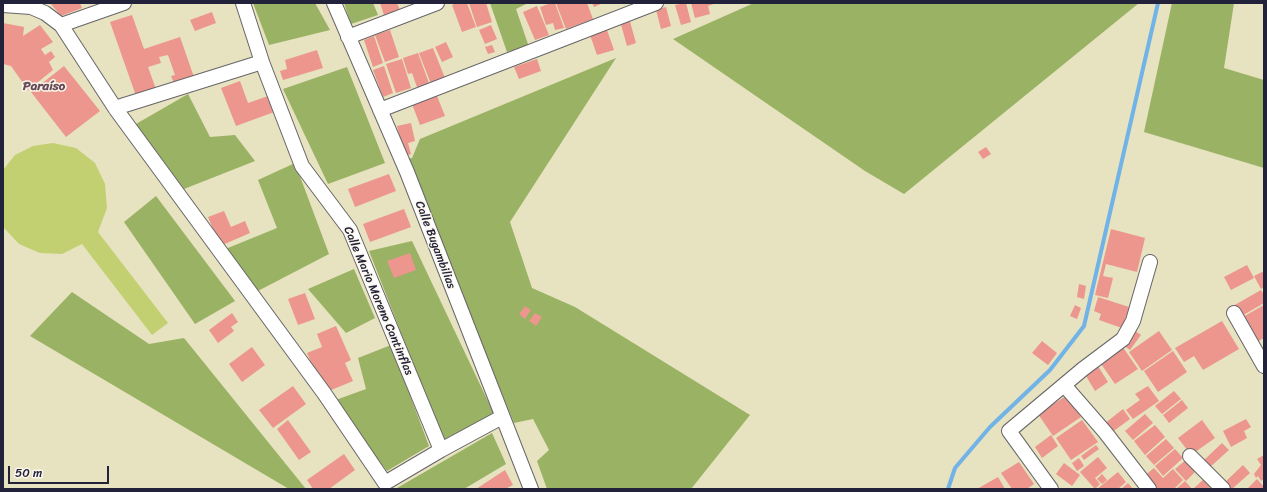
<!DOCTYPE html>
<meta charset="utf-8">
<style>
body{margin:0}
#map{position:relative;width:1267px;height:492px;overflow:hidden;background:#e7e2bf;font-family:Sriracha,sans-serif}
canvas{display:block}
.frame{position:absolute;inset:0;border:4px solid #22223b;pointer-events:none}
.scale{position:absolute;left:8px;top:466px;width:101px;height:18px;box-sizing:border-box;border:2px solid #22223b;border-top:0;padding-left:5px;font-size:12px;line-height:14px;white-space:nowrap;color:#22223b;-webkit-text-stroke:3px #fbf7ec;paint-order:stroke}
</style>
<div id="map">
<canvas width="1267" height="492"></canvas>
<div class="frame"></div>
<div class="scale">50 m</div>
</div>
<script>
const ctx = document.querySelector('canvas').getContext('2d');
ctx.lineJoin = 'round';
function fill(path, color) { ctx.fillStyle = color; ctx.fill(path, 'evenodd'); }
const shape = rows => new Path2D(rows.map(r => 'M' + r).join(''));
function strokePath(path, color, width, dash) { ctx.strokeStyle = color; ctx.lineWidth = width; ctx.lineCap = dash ? 'butt' : 'round'; ctx.setLineDash(dash || []); ctx.stroke(path); }
function label(font, color, halo, rows, align = 'center') {
  ctx.font = font + ' Sriracha,sans-serif'; ctx.lineWidth = 3; ctx.setLineDash([]); ctx.textBaseline = 'middle'; ctx.strokeStyle = halo; ctx.fillStyle = color; for (const [text, x, y, turn = 0] of rows) {
    ctx.save(); ctx.translate(x, y); ctx.rotate((+turn || 0) * Math.PI / 180); ctx.textAlign = isNaN(turn) ? turn : align; if (halo) ctx.strokeText(text, 0, 0); ctx.fillText(text, 0, 0); ctx.restore();
  }
}
fill(shape([
 [53,143,76,148,95,163,105,184,107,208,98,232,168,323,152,335,82,244,62,254,40,253,19,244,4,228,3,170,15,155,33,146]
]), '#c2d072');
fill(shape([
 [253,3,315,3,330,30,269,45],
 [344,3,373,3,378,15,351,24],
 [490,3,528,3,516,9,529,47,507,52],
 [754,3,1139,3,904,194,865,171,673,39],
 [1172,3,1234,3,1224,68,1264,80,1264,168,1144,132],
 [616,58,510,222,532,288,575,307,750,415,691,489,547,489,537,461,549,450,533,419,514,423,406,159,412,158,420,139],
 [347,67,385,163,328,184,283,89],
 [188,94,210,137,235,135,255,161,184,189,136,124],
 [295,163,329,254,256,292,223,250,277,228,258,180],
 [156,196,235,301,195,324,124,222],
 [412,241,494,414,443,440,369,251],
 [354,269,375,318,346,333,308,289],
 [72,292,149,344,184,338,306,489,289,489,30,336],
 [391,345,429,446,387,471,333,401,366,389,358,358],
 [492,433,506,464,464,489,397,488]
]), '#99b264');
strokePath(shape([
 [948,489,955,468,990,427,1050,370,1084,326,1158,3]
]), '#71b3e6', 4);
fill(shape([
 [50,3,80,3,82,8,61,16],
 [380,3,397,3,400,10,384,15],
 [457,3,467,3,476,27,462,32,452,5],
 [469,3,486,3,492,22,477,27],
 [551,3,555,3,564,28,555,30,553,23,546,25,540,7],
 [556,3,587,3,593,19,566,29],
 [592,3,603,3,594,7],
 [686,3,691,22,681,25,675,5],
 [691,3,716,3,708,6,710,14,695,18],
 [537,6,549,35,535,40,523,12],
 [666,7,671,26,661,29,656,10],
 [212,12,216,23,195,31,190,20],
 [132,15,144,49,180,37,194,77,174,83,171,76,175,75,168,55,159,57,161,63,148,67,156,89,136,96,110,22],
 [629,18,636,43,627,46,620,21],
 [3,23,24,27,23,36,40,25,53,42,41,49,45,55,51,51,55,57,49,62,53,70,28,90,11,66,3,64],
 [491,25,497,39,485,44,479,30],
 [390,30,399,57,385,62,375,35],
 [607,30,614,50,597,55,590,35],
 [374,36,383,63,373,67,364,40],
 [446,42,453,57,442,62,435,47],
 [492,45,495,52,488,54,485,47],
 [433,48,445,78,431,84,419,53],
 [317,50,323,68,283,80,280,71,287,69,285,60],
 [418,53,430,86,418,90,412,73,408,74,403,58],
 [402,59,411,88,396,93,386,64],
 [537,59,541,71,519,79,514,67],
 [64,66,100,111,66,137,31,92],
 [384,66,393,93,383,97,373,70],
 [240,81,248,103,271,95,277,111,236,126,221,88],
 [437,96,445,116,420,125,412,104],
 [411,123,415,141,408,143,411,154,405,156,397,126],
 [986,147,991,154,983,159,978,152],
 [389,174,396,191,355,207,348,189],
 [404,209,411,227,370,242,363,224],
 [224,211,231,227,245,221,250,233,220,246,208,217],
 [1111,229,1145,238,1137,272,1106,264,1103,276,1113,278,1108,298,1095,295],
 [410,253,416,270,394,278,387,261],
 [1247,265,1254,278,1231,290,1224,277],
 [1264,271,1264,287,1261,289,1254,276],
 [1079,284,1086,286,1084,299,1077,297],
 [1261,290,1264,295,1264,303,1240,317,1233,306],
 [305,293,315,319,298,325,288,299],
 [1098,297,1129,307,1122,328,1099,320,1101,314,1094,311],
 [1075,305,1081,308,1077,319,1070,316],
 [1264,305,1264,338,1255,343,1241,318],
 [525,306,531,310,525,319,519,314],
 [232,313,238,322,231,327,234,331,218,343,209,330],
 [535,313,542,317,536,326,529,321],
 [1222,321,1239,349,1203,370,1194,356,1184,362,1175,348],
 [336,326,351,360,345,363,353,381,324,393,307,353,322,347,317,334],
 [1131,328,1141,335,1130,350,1120,343],
 [1159,331,1172,350,1142,371,1129,352],
 [1042,341,1057,353,1048,365,1032,353],
 [1122,346,1138,369,1115,384,1099,361],
 [252,347,265,365,242,382,229,364],
 [1173,351,1187,372,1158,392,1144,371],
 [1096,363,1108,382,1095,391,1083,371],
 [293,386,306,404,273,428,259,410],
 [1148,386,1159,401,1133,419,1126,410,1140,400,1135,394],
 [1174,391,1181,399,1162,414,1155,406],
 [1066,396,1081,417,1053,436,1038,414],
 [1182,400,1188,408,1169,423,1163,415],
 [1123,409,1130,419,1111,433,1104,424],
 [1145,414,1153,423,1133,440,1125,431],
 [1246,419,1251,427,1244,431,1247,438,1231,447,1223,431],
 [288,420,311,452,299,460,277,429],
 [1082,420,1098,442,1071,460,1056,438],
 [1202,420,1215,438,1191,455,1178,438],
 [1155,425,1165,437,1145,455,1134,441],
 [1051,435,1058,446,1042,458,1035,447],
 [1166,439,1174,448,1154,465,1146,456],
 [1222,443,1229,450,1209,468,1203,461],
 [1096,445,1099,449,1084,460,1081,456],
 [1175,449,1183,458,1163,476,1155,466],
 [344,454,355,470,329,489,313,489,307,480],
 [1264,455,1264,479,1261,481,1258,476,1256,478,1254,474,1261,465,1257,459],
 [1098,457,1107,468,1095,478,1100,484,1095,489,1080,472],
 [1079,458,1084,466,1077,471,1072,463],
 [1187,459,1197,470,1186,481,1175,469],
 [1019,462,1034,484,1027,489,1012,489,1001,473],
 [1064,463,1080,475,1072,486,1056,474],
 [1243,465,1250,473,1232,489,1228,489,1223,484],
 [1154,468,1163,478,1173,469,1183,480,1174,489,1154,489,1143,477],
 [505,470,513,485,505,489,476,489],
 [1118,472,1126,482,1118,489,1097,489],
 [1102,474,1107,480,1102,484,1097,479],
 [998,477,1005,489,977,489],
 [1204,479,1211,486,1208,489,1193,489],
 [1257,479,1264,487,1264,489,1249,489,1248,488],
 [1185,481,1192,489,1176,489],
 [1128,483,1133,489,1121,489]
]), '#ec968d');
const street = shape([
 [243,3,262,62,302,166,350,230,441,450],
 [334,3,407,172,531,489],
 [3,5,31,7,45,13,61,25,115,108,324,393,385,483,441,450,502,417],
 [61,25,124,3],
 [348,37,437,3],
 [115,108,262,62],
 [380,110,656,3],
 [1234,313,1264,366],
 [1064,385,1105,432,1149,489],
 [1190,456,1223,489],
 [1051,489,1009,431,1083,369,1123,339,1133,321,1150,262]
]);
strokePath(street, '#676569', 16);
strokePath(street, '#fff', 14);
label('12px', '#22223b', '#fbf7ec', [
 ["Calle Bugambilias",435,245,69],
 ["Calle Mario Moreno Cantinflas",378,301,67]
]);
label('bold 13px', '#694b58', '#fbf7ec', [
 ["Paraíso",44,87]
]);
</script>
